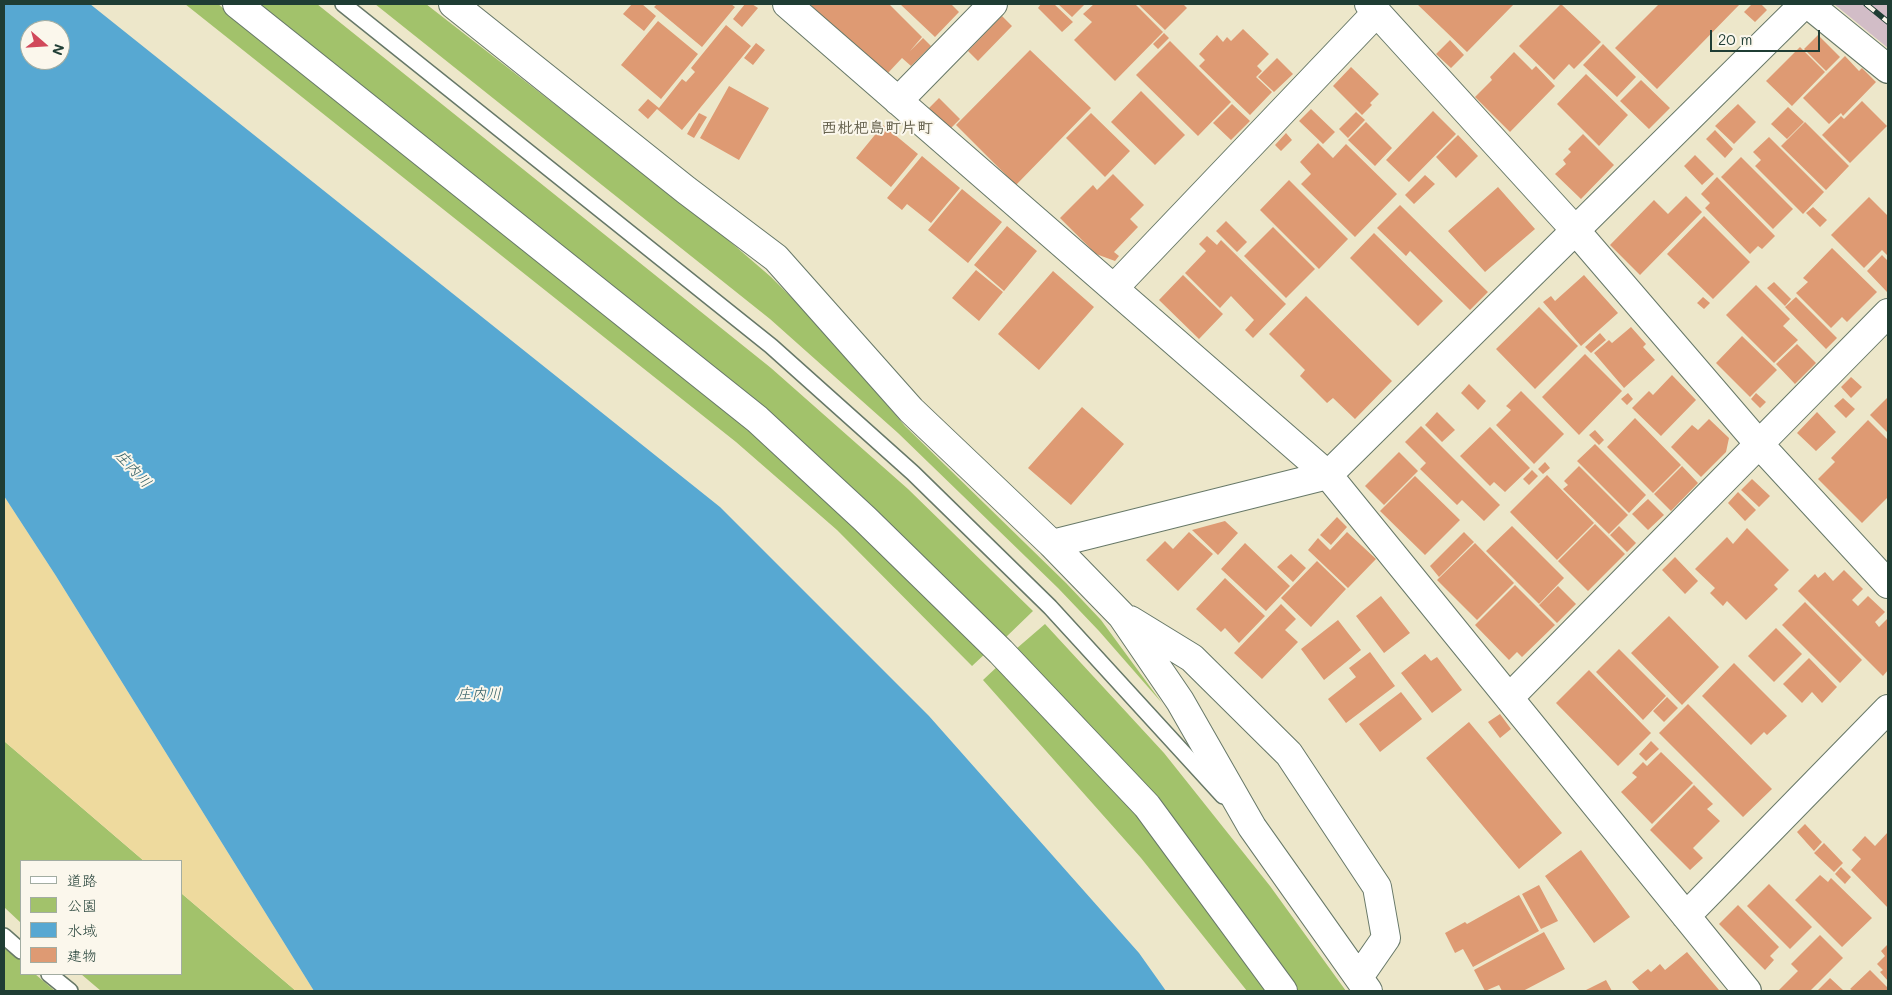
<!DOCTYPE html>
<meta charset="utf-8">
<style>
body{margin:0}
#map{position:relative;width:1892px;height:995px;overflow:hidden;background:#ede7ca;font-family:Mali,"Klee One",sans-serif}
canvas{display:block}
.frame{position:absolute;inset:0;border:5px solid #1f3d34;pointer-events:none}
.legend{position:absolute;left:20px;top:860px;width:162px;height:115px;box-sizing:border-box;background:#fbf7ec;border:1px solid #a3ada2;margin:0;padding:6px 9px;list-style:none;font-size:15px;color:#1f3d34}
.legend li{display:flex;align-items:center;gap:10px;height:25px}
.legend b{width:25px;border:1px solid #a3ada2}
.north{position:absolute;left:20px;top:20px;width:50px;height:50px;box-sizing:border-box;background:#fbf7ec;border:1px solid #a3ada2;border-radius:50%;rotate:109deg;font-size:14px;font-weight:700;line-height:20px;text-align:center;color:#1f3d34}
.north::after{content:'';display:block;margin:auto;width:18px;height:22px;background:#d1495b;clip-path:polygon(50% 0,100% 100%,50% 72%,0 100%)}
.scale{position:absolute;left:1710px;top:30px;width:110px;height:22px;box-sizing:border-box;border:2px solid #1f3d34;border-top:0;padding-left:6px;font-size:15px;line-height:18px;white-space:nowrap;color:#1f3d34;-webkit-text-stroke:4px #fbf7ec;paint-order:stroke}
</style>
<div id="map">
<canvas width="1892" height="995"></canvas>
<div class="frame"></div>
<ul class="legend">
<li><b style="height:6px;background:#fff"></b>道路</li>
<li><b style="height:14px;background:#a2c26b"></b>公園</li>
<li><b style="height:14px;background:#57a8d2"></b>水域</li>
<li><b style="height:14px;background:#de9a73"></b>建物</li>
</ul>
<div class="north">N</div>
<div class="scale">20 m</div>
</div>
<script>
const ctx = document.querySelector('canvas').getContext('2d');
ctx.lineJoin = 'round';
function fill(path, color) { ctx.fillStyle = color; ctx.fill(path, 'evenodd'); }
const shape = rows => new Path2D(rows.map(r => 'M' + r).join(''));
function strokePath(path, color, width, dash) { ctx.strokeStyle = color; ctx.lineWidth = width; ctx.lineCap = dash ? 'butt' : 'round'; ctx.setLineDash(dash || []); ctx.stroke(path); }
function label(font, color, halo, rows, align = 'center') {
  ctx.font = font + ' Mali,"Klee One",sans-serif'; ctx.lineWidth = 4; ctx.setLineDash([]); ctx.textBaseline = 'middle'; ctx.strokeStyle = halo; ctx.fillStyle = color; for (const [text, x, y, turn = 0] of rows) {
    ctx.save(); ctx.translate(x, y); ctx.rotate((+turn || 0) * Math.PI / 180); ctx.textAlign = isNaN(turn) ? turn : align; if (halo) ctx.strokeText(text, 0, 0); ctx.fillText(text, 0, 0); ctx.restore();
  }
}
fill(shape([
 [1834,4,1888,4,1888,48]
]), '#d2bdc7');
fill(shape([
 [185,4,218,4,755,432,987,652,972,666,837,530,736,442],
 [255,4,317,4,771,368,908,489,1033,611,1004,639],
 [375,4,426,4,720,233,771,277,818,324,905,426,1066,583,1101,620,1162,703,1099,631,1058,588,898,433,770,319],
 [1045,624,1164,753,1270,886,1346,991,1297,991,1251,925,1016,649],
 [999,665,1147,824,1271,991,1247,991,1141,858,983,680],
 [4,741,144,861,21,861,21,923,4,907],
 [181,893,296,991,101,991,81,974,181,974],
 [4,945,21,961,21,974,35,974,55,991,4,991]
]), '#a2c26b');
fill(shape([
 [4,496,56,576,314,991,296,991,181,893,181,861,144,861,4,741]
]), '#eeda9e');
fill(shape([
 [4,4,90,4,720,507,929,716,1139,953,1166,991,314,991,56,576,4,496],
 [30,30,60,30,60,60,30,60]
]), '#57a8d2');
fill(shape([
 [632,4,642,4,656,16,644,31,623,14],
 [657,4,731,4,735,7,702,47,654,7],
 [745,4,752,4,758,8,742,27,733,19],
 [813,4,889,4,922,37,910,51,923,38,931,46,911,66,902,58,887,74,877,64,874,67,811,5],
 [900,4,951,4,959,12,935,37],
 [1041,4,1054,4,1073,22,1062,32,1038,8],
 [1058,4,1085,4,1072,17],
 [1094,4,1135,4,1163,32,1115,81,1074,40,1092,22,1083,14],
 [1138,4,1183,4,1187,8,1165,30],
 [1417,4,1514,4,1467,52],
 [1561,4,1601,42,1574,69,1569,64,1554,80,1519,46],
 [1659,4,1740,4,1657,89,1615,48],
 [1752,4,1761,4,1767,10,1755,22,1744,12],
 [1002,16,1012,26,978,61,968,51],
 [658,21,698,54,661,99,621,65],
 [726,25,751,46,682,130,657,109,648,119,638,110,648,99,659,108,682,79,686,82,695,72,691,68],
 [1243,29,1269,54,1257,66,1262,71,1256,77,1272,92,1250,115,1199,66,1205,60,1199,54,1217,35,1223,42,1227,37,1231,41],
 [1164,33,1169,38,1158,49,1153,44],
 [1818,35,1840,57,1826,71,1804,49],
 [1450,40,1464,55,1451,68,1436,54],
 [1170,41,1231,102,1198,136,1136,75],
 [756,43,765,50,753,65,744,58],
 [1603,44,1636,77,1617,97,1583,65],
 [1800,47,1825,72,1792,106,1766,81],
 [1030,50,1091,108,1016,185,956,125],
 [1514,52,1532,70,1536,66,1555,86,1510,132,1475,97,1492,80,1490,77],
 [1845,56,1859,71,1862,68,1876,82,1843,116,1841,113,1829,124,1803,98],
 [1277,58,1293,74,1274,92,1258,77],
 [1351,67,1379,94,1370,103,1372,105,1362,115,1333,86],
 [1586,74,1628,115,1599,146,1557,104],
 [1641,80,1670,108,1649,129,1620,101],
 [729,86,769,108,739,160,700,138],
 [1141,91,1185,135,1155,165,1111,122],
 [939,98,960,119,950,129,929,108],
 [1862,101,1887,126,1850,163,1822,135,1841,116,1844,119],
 [1232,104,1250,121,1231,140,1213,123],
 [1738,104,1756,122,1734,144,1715,126],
 [1788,107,1804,122,1787,139,1771,124],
 [1311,109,1335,132,1323,144,1299,121],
 [1433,111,1456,134,1409,182,1386,160],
 [1356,112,1365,120,1348,138,1339,129],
 [699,113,707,117,694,138,687,134],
 [1091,113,1130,151,1105,177,1066,138],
 [1366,122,1392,148,1375,166,1348,140],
 [1805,122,1849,166,1826,190,1781,146],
 [883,125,918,154,891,187,856,158],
 [1715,130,1733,149,1725,158,1706,139],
 [1286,133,1292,140,1281,151,1275,145],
 [1583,134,1614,165,1581,199,1555,174,1566,164,1563,160,1571,152,1568,149],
 [1458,135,1478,156,1456,178,1436,157],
 [1769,137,1824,192,1803,214,1755,166,1761,160,1753,152],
 [1318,143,1333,158,1346,144,1397,194,1355,237,1301,184,1311,174,1300,162],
 [1695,155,1714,174,1702,185,1684,166],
 [922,156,960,188,931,223,907,204,902,210,887,198],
 [1741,157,1793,209,1773,229,1721,177],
 [1113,174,1144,205,1130,219,1138,227,1114,252,1119,256,1115,261,1096,254,1060,218,1093,185,1097,190],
 [1425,175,1435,184,1414,204,1405,195],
 [1717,177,1775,236,1762,249,1758,246,1750,254,1705,208,1710,203,1701,194],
 [1289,180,1348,239,1319,269,1260,210],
 [1498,187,1535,229,1485,272,1448,231],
 [962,189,1002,222,968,263,928,230],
 [1686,196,1702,212,1640,275,1610,245,1654,200,1668,214],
 [1869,197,1888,216,1888,256,1882,250,1864,268,1831,235],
 [1400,205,1488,292,1470,310,1410,251,1406,256,1377,228],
 [1813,207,1827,220,1820,227,1806,213],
 [1704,216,1750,262,1713,299,1667,254],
 [1226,221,1247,242,1237,252,1216,231],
 [1007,226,1037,251,1004,291,974,265],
 [1273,227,1315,269,1286,298,1244,256],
 [1374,233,1443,301,1418,326,1350,258],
 [1207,236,1217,245,1221,240,1286,304,1253,338,1245,330,1254,320,1231,296,1220,308,1185,273,1206,251,1199,244],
 [1832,248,1877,292,1847,322,1842,317,1831,328,1796,293,1808,282,1803,278],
 [1882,255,1888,261,1888,290,1887,292,1867,271],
 [976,270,1003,292,979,321,952,298],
 [1053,271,1094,307,1039,370,998,334],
 [1183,275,1223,314,1199,339,1159,300],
 [1584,275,1618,313,1581,346,1543,302,1551,296,1555,301],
 [1774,282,1791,299,1785,306,1767,288],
 [1756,285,1790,319,1783,326,1798,340,1774,363,1726,315],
 [1306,296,1392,381,1355,419,1333,398,1327,403,1300,376,1305,370,1269,334],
 [1703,297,1710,303,1704,309,1697,303],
 [1796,297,1837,338,1826,349,1785,307],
 [1539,307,1578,346,1535,389,1496,349],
 [1631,327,1646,344,1643,347,1655,360,1624,388,1594,353,1609,340,1612,343],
 [1600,333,1606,340,1591,353,1585,347],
 [1742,336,1777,370,1750,397,1716,363],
 [1797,344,1816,363,1795,384,1776,364],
 [1585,354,1622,391,1579,435,1542,397],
 [1672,375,1696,400,1661,436,1632,408,1649,391,1653,395],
 [1851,377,1862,387,1851,398,1841,387],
 [1469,384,1486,401,1478,410,1461,393],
 [1521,391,1564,434,1534,464,1496,425,1511,410,1506,406],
 [1628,393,1633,399,1627,405,1621,399],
 [1756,393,1766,402,1760,408,1751,399],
 [1888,397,1888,433,1870,415],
 [1843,398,1855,409,1846,418,1834,406],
 [1082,407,1124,444,1071,505,1028,468],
 [1437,412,1455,430,1442,442,1425,425],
 [1817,412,1836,432,1816,451,1797,433],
 [1635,418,1681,465,1653,493,1607,447],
 [1709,419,1729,438,1726,452,1701,477,1671,447,1692,425,1698,430],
 [1868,420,1888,440,1888,497,1862,523,1818,479,1835,462,1831,458],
 [1421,426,1500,505,1484,521,1462,500,1457,505,1420,469,1426,463,1405,442],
 [1490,427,1530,468,1505,492,1494,482,1490,486,1460,456],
 [1595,430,1604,440,1599,445,1589,435],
 [1595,444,1646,495,1629,513,1577,461],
 [1399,452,1418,471,1384,505,1365,486],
 [1545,462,1550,468,1543,474,1538,469],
 [1579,466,1628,515,1609,534,1563,489,1568,485,1564,481],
 [1682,466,1698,483,1671,511,1654,494],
 [1532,470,1538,476,1529,485,1523,479],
 [1547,475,1594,523,1557,560,1510,512],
 [1415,476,1460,520,1425,555,1380,511],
 [1752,479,1770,496,1759,507,1741,490],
 [1738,492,1756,510,1745,521,1728,503],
 [1648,499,1664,515,1648,530,1632,514],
 [1337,517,1347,527,1331,545,1320,535],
 [1225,521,1238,533,1218,555,1192,530],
 [1595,524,1625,554,1588,591,1558,561],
 [1512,526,1564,578,1539,604,1486,551],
 [1619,526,1636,543,1627,552,1610,535],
 [1747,528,1789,570,1774,585,1778,589,1746,620,1727,601,1723,606,1710,593,1715,588,1695,569,1727,537,1733,544],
 [1189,532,1213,554,1178,591,1146,560,1165,541,1173,549],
 [1347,532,1376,559,1348,588,1308,550,1318,538,1330,550],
 [1464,532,1474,542,1439,577,1430,566],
 [1245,543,1290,586,1266,611,1221,569],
 [1475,543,1514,583,1477,620,1437,580],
 [1291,554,1306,568,1293,582,1277,567],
 [1675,557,1698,581,1685,594,1662,570],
 [1317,561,1346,589,1311,627,1281,598],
 [1844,570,1863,589,1852,600,1858,606,1868,596,1885,612,1875,622,1879,627,1888,618,1888,670,1883,676,1798,591,1815,574,1818,578,1825,572,1833,581],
 [1225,578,1265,616,1239,643,1225,628,1221,632,1196,609],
 [1515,585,1555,625,1522,657,1517,652,1509,660,1475,625],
 [1558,586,1576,604,1557,623,1539,605],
 [1381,596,1410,633,1384,653,1356,616],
 [1805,602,1862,660,1840,683,1782,625],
 [1281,604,1296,619,1285,630,1298,642,1262,679,1234,653],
 [1669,616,1719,667,1682,705,1631,653],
 [1338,620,1361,650,1324,680,1301,649],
 [1776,628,1802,654,1774,682,1748,656],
 [1619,649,1666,696,1643,720,1596,672],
 [1370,652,1395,686,1346,723,1328,699,1356,677,1349,668],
 [1425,654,1431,661,1437,657,1462,690,1432,713,1401,673],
 [1809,658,1837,687,1822,703,1812,692,1802,703,1783,684],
 [1734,663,1787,716,1767,735,1764,732,1751,745,1702,696],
 [1589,670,1651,733,1618,766,1556,703],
 [1401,692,1422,719,1380,752,1359,724],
 [1667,697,1678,708,1664,722,1653,711],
 [1688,704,1772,789,1743,817,1659,733],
 [1500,714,1511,729,1500,738,1488,722],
 [1469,722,1562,833,1519,869,1426,758],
 [1651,741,1659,749,1646,761,1639,754],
 [1661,752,1693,783,1652,824,1621,792,1637,777,1632,773,1643,762,1647,766],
 [1694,785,1713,804,1707,809,1720,821,1693,848,1703,858,1690,870,1650,830],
 [1805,824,1822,842,1814,851,1797,832],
 [1888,832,1888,908,1851,870,1861,859,1852,850,1865,836,1875,846],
 [1824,843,1843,863,1834,872,1814,853],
 [1581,850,1630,917,1594,943,1545,876],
 [1841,867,1851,877,1845,884,1835,874],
 [1820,875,1828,882,1831,878,1872,918,1842,947,1795,900],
 [1769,884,1812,927,1790,949,1747,906],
 [1539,885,1558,921,1541,929,1522,894],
 [1519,895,1539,931,1473,967,1463,949,1455,953,1445,933,1465,922,1467,924],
 [1738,905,1779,947,1770,956,1774,960,1765,970,1719,924],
 [1544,932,1565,969,1523,991,1502,991,1499,985,1485,991,1474,970],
 [1820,935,1843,958,1810,991,1778,991,1798,971,1791,964],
 [1888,944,1888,981,1880,972,1883,970,1877,964,1885,956,1881,951],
 [1687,952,1719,990,1718,991,1640,991,1632,982,1648,969,1651,972,1660,964,1665,970],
 [1870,970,1888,988,1888,991,1853,991,1850,989],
 [1830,978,1844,991,1817,991],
 [1606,980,1612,991,1584,991]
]), '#de9a73');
const service = shape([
 [343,4,771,346,913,473,1050,607,1223,796],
 [4,936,21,951],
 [49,974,70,991]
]);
const minor = shape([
 [237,4,757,419,865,519,1001,652,1147,806,1283,991],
 [453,4,686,190,776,258,911,410,1052,544,1122,616,1180,701,1252,827,1368,991],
 [787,4,1328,475,1747,991],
 [1369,4,1576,231,1759,444,1888,584],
 [1808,4,1888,69],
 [898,101,993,4],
 [1114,288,1377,12],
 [1052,544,1328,475,1804,4],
 [1130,620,1192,658,1289,754,1377,887,1386,938,1359,977],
 [1509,698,1888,313],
 [1686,916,1888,709]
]);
strokePath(service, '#677868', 18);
strokePath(minor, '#677868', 30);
strokePath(service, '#fff', 15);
strokePath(minor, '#fff', 28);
const rail = shape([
 [1866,4,1888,22]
]);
strokePath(rail, '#1f3d34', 5.5);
strokePath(rail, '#fbf7ec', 4, [11]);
label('italic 15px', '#305d63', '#fbf7ec', [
 ["庄内川",133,469,47],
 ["庄内川",479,694]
]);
label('bold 16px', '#625e4a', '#fbf7ec', [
 ["西枇杷島町片町",877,128]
]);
</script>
